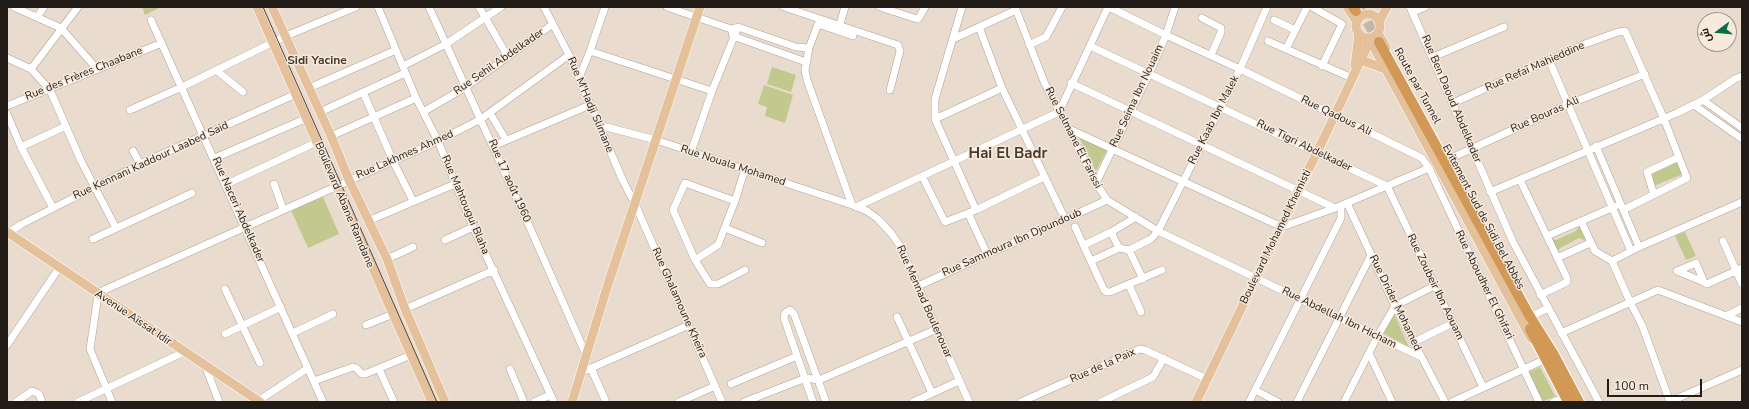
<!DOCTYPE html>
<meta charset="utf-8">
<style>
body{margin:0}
#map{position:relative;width:1749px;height:409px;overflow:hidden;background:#eadbcf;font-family:"Nunito Sans",Cairo,sans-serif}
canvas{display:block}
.frame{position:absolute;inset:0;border:8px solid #211c18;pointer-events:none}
.north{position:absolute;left:1697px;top:12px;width:40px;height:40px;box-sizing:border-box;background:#f7e9dc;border:1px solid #a1978e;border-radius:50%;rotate:254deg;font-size:11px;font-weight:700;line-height:16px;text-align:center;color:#211c18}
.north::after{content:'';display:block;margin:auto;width:14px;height:18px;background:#066d44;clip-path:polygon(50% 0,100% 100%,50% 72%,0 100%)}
.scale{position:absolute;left:1607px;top:379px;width:95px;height:18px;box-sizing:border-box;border:2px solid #211c18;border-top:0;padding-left:5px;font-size:12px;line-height:14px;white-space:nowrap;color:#211c18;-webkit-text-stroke:3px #f7e9dc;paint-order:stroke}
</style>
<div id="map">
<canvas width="1749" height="409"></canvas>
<div class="frame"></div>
<div class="north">ش</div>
<div class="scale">100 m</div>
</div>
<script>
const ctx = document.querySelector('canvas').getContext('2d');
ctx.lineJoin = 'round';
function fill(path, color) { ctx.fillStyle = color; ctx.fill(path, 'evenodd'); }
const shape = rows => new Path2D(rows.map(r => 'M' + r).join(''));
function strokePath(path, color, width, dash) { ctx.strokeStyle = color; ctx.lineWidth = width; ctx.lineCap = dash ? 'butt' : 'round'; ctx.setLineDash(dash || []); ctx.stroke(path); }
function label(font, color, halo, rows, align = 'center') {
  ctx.font = font + ' "Nunito Sans",sans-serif'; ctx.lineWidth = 3; ctx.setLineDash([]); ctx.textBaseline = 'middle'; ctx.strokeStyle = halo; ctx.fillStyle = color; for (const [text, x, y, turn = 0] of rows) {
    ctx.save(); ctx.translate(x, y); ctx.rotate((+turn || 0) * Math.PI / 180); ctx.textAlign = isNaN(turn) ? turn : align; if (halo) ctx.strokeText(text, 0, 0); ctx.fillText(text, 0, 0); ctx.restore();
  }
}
fill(shape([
 [142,7,161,7,145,15],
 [772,67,796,75,791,92,767,84],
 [764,85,793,95,785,123,765,116,767,107,758,104],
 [1079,137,1107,150,1096,171],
 [1678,160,1683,174,1654,186,1649,172],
 [323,197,339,234,308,248,291,210],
 [1580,225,1586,241,1579,238,1560,248,1557,253,1550,238,1556,240,1576,231],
 [1685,232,1696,256,1686,260,1675,236],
 [1394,314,1409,347,1383,333],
 [1540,367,1555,396,1541,402,1527,373]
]), '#c1c98f');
strokePath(shape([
 [1360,9,1379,42]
]), '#c2b5aa', 10, [10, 5]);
const minor = shape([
 [14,7,61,28,97,69],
 [378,7,416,98,438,141,473,227,554,402],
 [429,7,531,230,587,357],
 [479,7,508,57],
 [544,7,569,55,623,181,635,204,722,402],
 [667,7,731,29,738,27,796,47,809,48],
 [784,7,898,45,900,51,890,90],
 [880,7,917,19,919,18,925,7],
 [962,7,935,99,935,119,976,210],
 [1015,7,1045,84,1096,183,1107,200,1158,231,1421,357],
 [1109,7,1166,35,1240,69,1422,158,1429,168,1539,402],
 [1312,7,1342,24,1322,66],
 [1410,7,1513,242,1599,402],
 [1413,12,1425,7],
 [37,17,44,7],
 [1202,18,1221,28,1221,32,1211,55],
 [151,20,323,402],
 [1274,20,1295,30],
 [840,24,845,7],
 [979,27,1002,88,1065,219],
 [732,32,733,36,806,62],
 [953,39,1016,10],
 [1268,41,1352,78],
 [1029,45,1046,37,1062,7],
 [1090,46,1387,186,1483,387],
 [1286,49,1307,7],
 [590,51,712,91],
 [1433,57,1504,27],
 [7,58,31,69,50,90,81,161,116,228],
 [1549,60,1631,251],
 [403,66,446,44,501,7],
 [31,69,78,7],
 [216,70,243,92],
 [579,78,590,51,605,7],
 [1071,83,1335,208],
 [309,88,396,50],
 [363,92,393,161,413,201],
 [1703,100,1742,128],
 [1453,103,1585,44,1618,32,1625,31,1664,119,1687,178,1623,210],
 [1694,105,1742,139],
 [7,106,162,43],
 [130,110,182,87,286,36,356,7],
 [320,112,405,73],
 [423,112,466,87,553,24],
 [490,113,506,140],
 [7,114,21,147,53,208],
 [935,119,1002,88],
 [599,125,656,140,852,205,867,211,878,219,891,233,900,246,969,402],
 [1069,129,1282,227,1335,208,1429,168],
 [331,136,416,98],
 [493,146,590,105],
 [1596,146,1639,247],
 [21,147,66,126],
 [133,151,140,164],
 [691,152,712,91,738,27],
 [215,158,307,118],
 [1447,160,1569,104,1645,74],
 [922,176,945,222,976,210,1044,177],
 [1520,180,1567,278,1567,282,1540,295],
 [1096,183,1149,74,1166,35,1175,7],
 [227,184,317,142],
 [274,184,283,209],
 [1490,192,1677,113,1703,100,1735,79,1742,76],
 [1654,195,1647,172,1679,157],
 [735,201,685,183,673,210,695,260,710,284,718,284,745,270],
 [1347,203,1395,306,1445,402],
 [852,205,807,80,805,70,809,48,818,24,853,36],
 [856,207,1059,112,1108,7],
 [968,213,987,254],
 [368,221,455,184],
 [1581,221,1595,251,1612,261],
 [1075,227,1104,290,1107,292,1110,292,1162,270],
 [725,228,762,243],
 [1111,232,1119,248],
 [8,233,22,224,140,164,296,94],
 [1547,236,1616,206],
 [93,239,192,193],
 [445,240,473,227],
 [1723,241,1742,284],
 [1084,245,1111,232,1136,217],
 [1557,258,1590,243],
 [387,259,413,247],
 [695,260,718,245,735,201,745,169],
 [1091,261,1119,248,1129,250],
 [1143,279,1129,250,1151,239,1158,231,1240,69,1267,7],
 [1704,282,1696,263,1677,271,1704,282,1707,284,1742,268],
 [1129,285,1141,312],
 [918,286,1107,200],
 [225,289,260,363],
 [405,309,494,270],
 [1534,315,1548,308],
 [1726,316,1742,308],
 [897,317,932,393],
 [366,325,393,314],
 [293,333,333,314],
 [1561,333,1658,290,1742,322],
 [225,334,281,307],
 [1414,342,1453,323],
 [7,345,59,268],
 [1369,353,1392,402],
 [205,365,219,402],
 [591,368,606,402],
 [379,369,394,402],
 [510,369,524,402],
 [582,372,689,325],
 [314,381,353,367,356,368,362,374,365,374,411,355],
 [731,384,797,356],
 [1255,390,1278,402],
 [258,401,308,368],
 [16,402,32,391,39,394,42,402],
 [78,402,184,352],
 [112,402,90,349,98,295,102,291,438,141,481,119,569,55],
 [534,402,550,395],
 [679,402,715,386],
 [744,402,806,378,819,380,937,329],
 [813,402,784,318,785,313,790,310,794,314,826,402],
 [913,402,959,381],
 [1021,402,1140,349,1145,350,1207,379],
 [1101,402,1153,377,1164,358],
 [1249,402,1341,218,1341,206],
 [1297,402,1371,255],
 [1344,402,1377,337,1395,306,1434,286],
 [1452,402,1548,358],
 [1553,402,1566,397],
 [1669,402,1742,370],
 [1670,402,1642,325,1630,302,1612,261,1639,247,1742,202]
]);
const major = shape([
 [257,7,432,402],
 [272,7,331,136,349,180,387,259,405,309,445,402],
 [1347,7,1357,22],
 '1356 26a12 12 0 1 1 24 0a12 12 0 1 1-24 0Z',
 [1379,22,1387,7],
 [1378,33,1386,47],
 [1369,38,1531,338],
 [1361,60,1385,69],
 [1355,66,1359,33],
 [7,232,260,402],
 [572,402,608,284,700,7],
 [1196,402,1335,115,1366,49,1368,38]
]);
const highway = shape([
 [1353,7,1356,11],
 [1379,42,1529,315,1554,355,1579,402],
 [1530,329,1568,402]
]);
strokePath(minor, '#aea195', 8);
strokePath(major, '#fff', 10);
strokePath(highway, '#fff', 12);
strokePath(minor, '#fff', 7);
strokePath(major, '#e4c19a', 9);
strokePath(highway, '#d29856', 10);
strokePath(shape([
 [263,7,437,402]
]), '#48413b', 1);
label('11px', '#211c18', '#f7e9dc', [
 ["Rue Sehil Abdelkader",499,62,-35],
 ["Rue Refaï Mahieddine",1535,67,-24],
 ["Rue des Frères Chaabane",84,74,-22],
 ["Route par Tunnel",1417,86,61],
 ["Rue Seima Ibn Nouaim",1137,96,-65],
 ["Rue Ben Daoud Abdelkader",1451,99,67],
 ["Rue M'Hadji Slimane",590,105,67],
 ["Rue Bouras Ali",1545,115,-24],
 ["Rue Qadous Ali",1336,116,26],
 ["Rue Kaab Ibn Malek",1214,120,-63],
 ["Rue Selmane El Farissi",1073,138,63],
 ["Rue Tigri Abdelkader",1304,146,26],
 ["Rue Lakhmes Ahmed",405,155,-24],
 ["Rue Kennani Kaddour Laabed Said",151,161,-25],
 ["Rue Nouala Mohamed",733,166,18],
 ["Rue 17 août 1960",509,181,66],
 ["Boulevard Abane Ramdane",344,205,67],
 ["Rue Mahtougui Blaha",465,205,67],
 ["Rue Naceri Abdelkader",238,210,66],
 ["Evitement Sud de Sidi Bel Abbès",1483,217,62],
 ["Boulevard Mohamed Khemisti",1276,237,-64],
 ["Rue Sammoura Ibn Djoundoub",1012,243,-24],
 ["Rue Aboudher El Ghifari",1484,285,64],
 ["Rue Zoubeir Ibn Aouam",1435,287,64],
 ["Rue Mennad Boulenouar",924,302,66],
 ["Rue Ghalamoune Kheïra",679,303,66],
 ["Rue Drider Mohamed",1395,303,64],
 ["Avenue Aïssat Idir",133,318,34],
 ["Rue Abdellah Ibn Hicham",1339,318,26],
 ["Rue de la Paix",1103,366,-24]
]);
label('bold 12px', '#463a31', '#f7e9dc', [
 ["Sidi Yacine",317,61]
]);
label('bold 15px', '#463a31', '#f7e9dc', [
 ["Hai El Badr",1008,154]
]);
</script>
